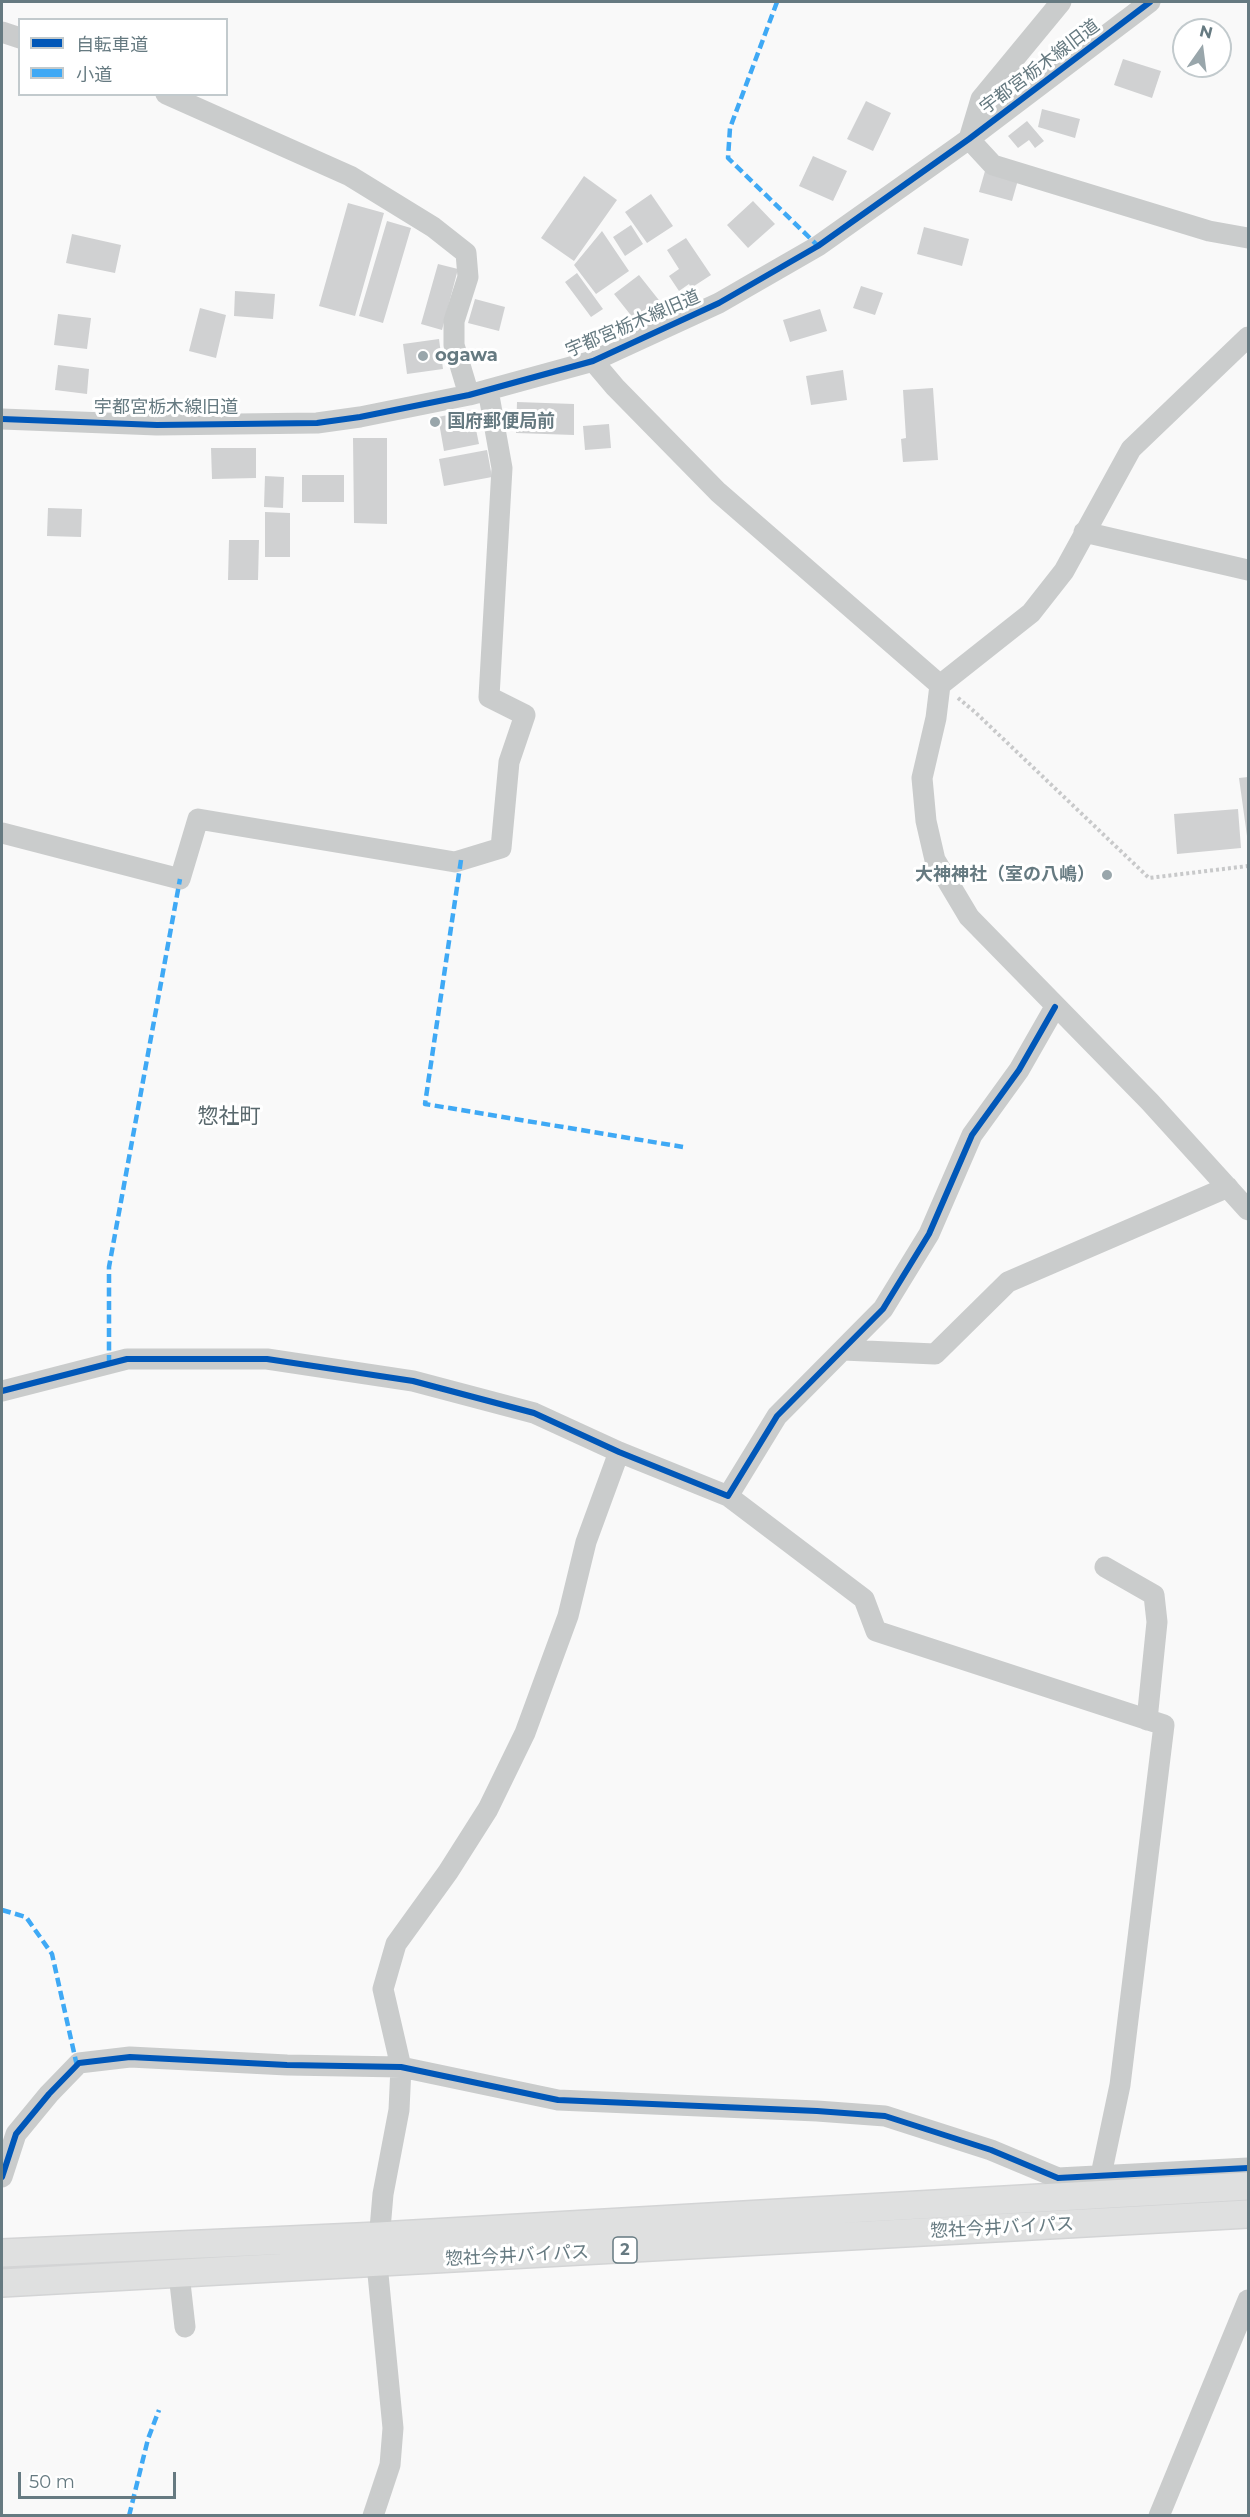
<!DOCTYPE html>
<meta charset="utf-8">
<style>
body{margin:0}
#map{position:relative;width:1250px;height:2517px;overflow:hidden;background:#f9f9f9;font-family:Montserrat,"Noto Sans JP",sans-serif}
canvas{display:block}
.frame{position:absolute;inset:0;border:3px solid #667a81;pointer-events:none}
.legend{position:absolute;left:18px;top:18px;width:210px;height:78px;box-sizing:border-box;background:#fff;border:2px solid #c2cacd;margin:0;padding:8px 10px;list-style:none;font-size:18px;color:#667a81}
.legend li{display:flex;align-items:center;gap:12px;height:30px}
.legend b{width:30px;border:2px solid #c2cacd}
.north{position:absolute;left:1172px;top:18px;width:60px;height:60px;box-sizing:border-box;background:#fff;border:2px solid #c2cacd;border-radius:50%;rotate:14deg;font-size:16px;font-weight:700;line-height:24px;text-align:center;color:#667a81}
.north::after{content:'';display:block;margin:auto;width:21px;height:27px;background:#99a6ab;clip-path:polygon(50% 0,100% 100%,50% 72%,0 100%)}
.scale{position:absolute;left:18px;top:2472px;width:158px;height:27px;box-sizing:border-box;border:3px solid #667a81;border-top:0;padding-left:8px;font-size:18px;line-height:21px;white-space:nowrap;color:#667a81;-webkit-text-stroke:4px #fff;paint-order:stroke}
</style>
<div id="map">
<canvas width="1250" height="2517"></canvas>
<div class="frame"></div>
<ul class="legend">
<li><b style="height:8px;background:#0057b8"></b>自転車道</li>
<li><b style="height:8px;background:#3fa9f5"></b>小道</li>
</ul>
<div class="north">N</div>
<div class="scale">50 m</div>
</div>
<script>
const ctx = document.querySelector('canvas').getContext('2d');
ctx.lineJoin = 'round';
function fill(path, color) { ctx.fillStyle = color; ctx.fill(path, 'evenodd'); }
const shape = rows => new Path2D(rows.map(r => 'M' + r).join(''));
function strokePath(path, color, width, dash) { ctx.strokeStyle = color; ctx.lineWidth = width; ctx.lineCap = dash ? 'butt' : 'round'; ctx.setLineDash(dash || []); ctx.stroke(path); }
function label(font, color, halo, rows, align = 'center') {
  ctx.font = font + ' Montserrat,"Noto Sans JP",sans-serif'; ctx.lineWidth = 6; ctx.setLineDash([]); ctx.textBaseline = 'middle'; ctx.strokeStyle = halo; ctx.fillStyle = color; for (const [text, x, y, turn = 0] of rows) {
    ctx.save(); ctx.translate(x, y); ctx.rotate((+turn || 0) * Math.PI / 180); ctx.textAlign = isNaN(turn) ? turn : align; if (halo) ctx.strokeText(text, 0, 0); ctx.fillText(text, 0, 0); ctx.restore();
  }
}
fill(shape([
 [1123,59,1161,71,1152,98,1114,85],
 [866,101,891,113,873,151,847,139],
 [1042,109,1080,119,1075,138,1038,127],
 [1027,121,1044,141,1035,148,1029,140,1018,148,1008,136],
 [813,156,847,171,833,201,799,186],
 [985,171,1018,180,1012,201,979,192],
 [584,176,617,200,574,261,541,238],
 [651,194,673,226,647,243,625,212],
 [753,201,775,224,748,248,727,225],
 [348,203,384,213,355,316,319,306],
 [387,221,411,228,383,323,359,316],
 [631,225,643,244,625,256,613,237],
 [924,227,969,239,962,266,917,254],
 [602,231,629,271,596,294,574,265],
 [72,234,121,245,115,273,66,263],
 [686,238,711,275,691,288,689,284,679,291,669,276,679,269,667,250],
 [438,264,458,269,442,330,421,324],
 [577,273,603,309,591,317,565,282],
 [639,275,662,304,637,323,614,294],
 [861,286,883,293,875,315,853,308],
 [235,291,275,294,273,319,234,316],
 [475,299,505,307,499,331,468,323],
 [200,308,226,315,216,358,189,351],
 [820,309,827,331,790,342,783,320],
 [58,314,91,318,87,349,54,345],
 [439,339,443,369,407,374,403,344],
 [58,365,89,369,87,394,55,390],
 [843,370,847,400,811,405,806,376],
 [933,388,938,460,903,462,901,439,906,438,903,390],
 [517,402,574,404,574,435,516,433],
 [472,410,479,444,444,451,438,417],
 [609,424,611,448,585,450,583,426],
 [353,438,387,438,387,524,354,523],
 [211,448,256,448,256,478,212,479],
 [487,450,492,477,444,486,439,459],
 [302,475,344,475,344,502,302,502],
 [265,476,284,477,283,508,264,507],
 [48,508,82,509,81,537,47,536],
 [265,512,290,513,290,557,265,557],
 [229,540,259,540,258,580,228,580],
 [1248,777,1248,836,1247,836,1239,778],
 [1238,809,1241,848,1177,854,1174,814]
]), '#d0d1d2');
const major = shape([
 [2,2253,379,2236,1248,2186],
 [2,2283,1248,2214]
]);
strokePath(major, '#d3d4d5', 30);
strokePath(shape([
 [958,698,975,712,1149,878,1248,866]
]), '#c8c9ca', 4, [3, 3]);
strokePath(shape([
 [1061,2,981,99,969,139,993,165,1209,231,1248,238],
 [2,32,20,38],
 [166,94,350,176,433,227,466,253,468,277,454,321,454,345,469,395],
 [1248,337,1131,449,1064,571,1031,613,940,685,936,718,922,778,926,821,935,860,969,917,1150,1102,1248,1210],
 [593,361,615,387,718,492,940,685],
 [2,419,157,425,317,423,360,417,469,395,593,361,719,303,818,246,969,139,1150,2],
 [1084,532,1248,570],
 [2,833,180,879,198,819,455,862,501,848,509,762,525,715,489,697,502,468,488,390],
 [843,1350,935,1354,1008,1282,1228,1187],
 [2,1391,127,1359,267,1359,413,1381,534,1413,619,1452,728,1496,777,1416,883,1309,929,1234,972,1135,1019,1070,1055,1007],
 [728,1496,864,1599,876,1631,1164,1725,1120,2085,1101,2175],
 [1105,1567,1154,1595,1157,1622,1147,1720],
 [2,2177,16,2134,49,2094,79,2063,130,2057,287,2065,401,2067,558,2100,817,2111,885,2116,991,2150,1058,2178,1248,2168],
 [179,2274,185,2327],
 [373,2516,390,2465,393,2428,377,2264,383,2194,399,2110,401,2067,383,1989,396,1944,448,1872,488,1809,525,1733,568,1616,586,1542,619,1452],
 [1159,2516,1248,2300]
]), '#cacccc', 21);
strokePath(major, '#dfe0e0', 27);
strokePath(shape([
 [777,2,730,128,728,158,818,246],
 [461,860,425,1104,683,1147],
 [109,1364,109,1267,180,879],
 [2,1910,26,1917,52,1954,77,2066],
 [129,2516,148,2439,159,2410]
]), '#3fa9f5', 4.5, [9, 4.5]);
strokePath(shape([
 [2,419,157,425,317,423,360,417,469,395,593,361,719,303,818,246,969,139,1150,2],
 [2,1391,127,1359,267,1359,413,1381,534,1413,619,1452,728,1496,777,1416,883,1309,929,1234,972,1135,1019,1070,1055,1007],
 [2,2177,16,2134,49,2094,79,2063,130,2057,287,2065,401,2067,558,2100,817,2111,885,2116,991,2150,1058,2178,1248,2168]
]), '#0057b8', 6);
for (const [x, y, r, color] of [
 [423,356,6,"#99a6ab"],
 [435,422,6,"#99a6ab"],
 [1107,875,6,"#99a6ab"]
]) { const dot = new Path2D(); dot.arc(x, y, r, 0, 2 * Math.PI); ctx.fillStyle = color; ctx.fill(dot); strokePath(dot, '#fff', 2); }
for (const [x, y, w] of [
 [625,2250,24]
]) { const box = new Path2D(); box.roundRect(x - w / 2, y - 13, w, 26, 4.5); ctx.fillStyle = '#fff'; ctx.fill(box); strokePath(box, '#667a81', 1.5); }
label('bold 16px', '#667a81', null, [
 ["2",625,2250]
]);
label('18px', '#667a81', '#fff', [
 ["宇都宮栃木線旧道",1040,67,-37],
 ["宇都宮栃木線旧道",633,324,-23],
 ["宇都宮栃木線旧道",166,408],
 ["惣社今井バイパス",1002,2228,-3],
 ["惣社今井バイパス",517,2256,-3]
]);
label('bold 18px', '#667a81', '#fff', [
 ["ogawa",435,356],
 ["国府郵便局前",447,422],
 ["大神神社（室の八嶋）",1095,875,"right"]
], 'left');
label('21px', '#58676c', '#fff', [
 ["惣社町",229,1117]
]);
</script>
